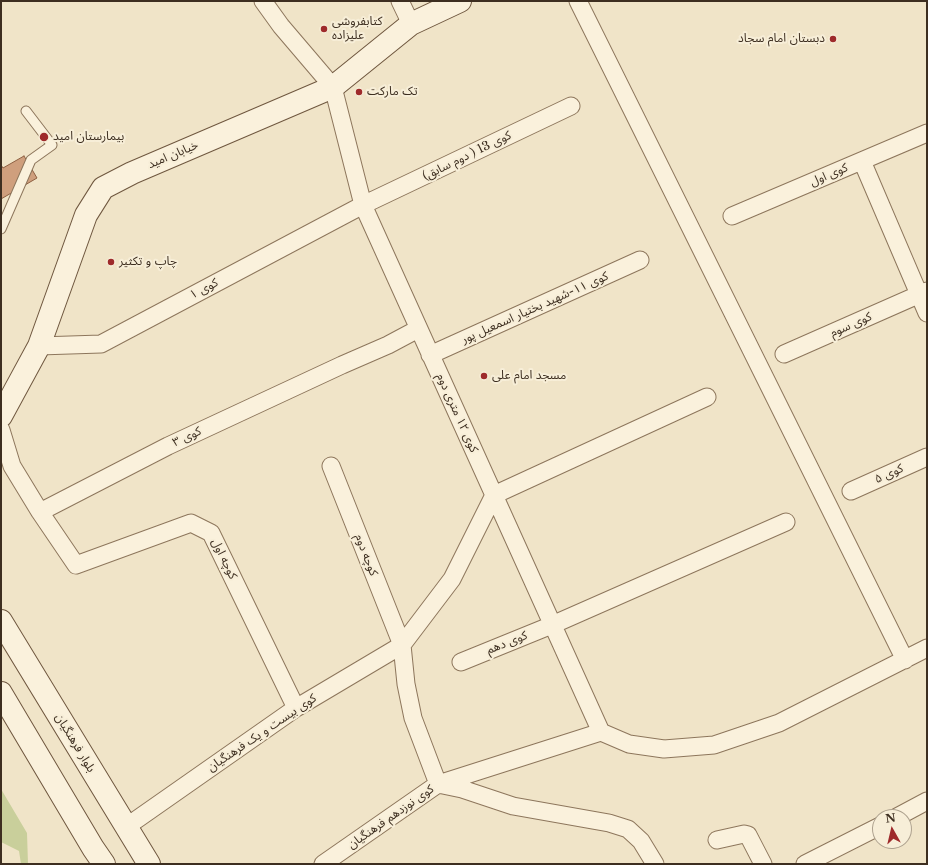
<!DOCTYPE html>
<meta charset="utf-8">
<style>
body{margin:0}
#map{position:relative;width:928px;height:865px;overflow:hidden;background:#f0e4c8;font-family:"Libre Baskerville",serif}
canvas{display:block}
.frame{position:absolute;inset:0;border:2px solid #3d2e20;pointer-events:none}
.north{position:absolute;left:872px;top:809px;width:40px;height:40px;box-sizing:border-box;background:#f7eed8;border:1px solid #ada18e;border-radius:50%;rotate:352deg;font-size:11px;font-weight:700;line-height:16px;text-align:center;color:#3d2e20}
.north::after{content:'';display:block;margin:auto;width:14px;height:18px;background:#9e2a2b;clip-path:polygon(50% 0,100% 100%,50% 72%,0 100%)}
</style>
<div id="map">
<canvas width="928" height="865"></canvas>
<div class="frame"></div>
<div class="north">N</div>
</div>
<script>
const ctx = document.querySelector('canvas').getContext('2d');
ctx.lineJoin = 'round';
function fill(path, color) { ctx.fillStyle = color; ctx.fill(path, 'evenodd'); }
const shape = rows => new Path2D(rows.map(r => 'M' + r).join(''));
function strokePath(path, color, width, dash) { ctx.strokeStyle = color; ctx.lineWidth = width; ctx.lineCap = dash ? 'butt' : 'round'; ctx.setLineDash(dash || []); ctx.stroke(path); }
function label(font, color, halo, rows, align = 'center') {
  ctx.font = font + ' "Libre Baskerville","Noto Sans Arabic",serif'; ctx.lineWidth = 4; ctx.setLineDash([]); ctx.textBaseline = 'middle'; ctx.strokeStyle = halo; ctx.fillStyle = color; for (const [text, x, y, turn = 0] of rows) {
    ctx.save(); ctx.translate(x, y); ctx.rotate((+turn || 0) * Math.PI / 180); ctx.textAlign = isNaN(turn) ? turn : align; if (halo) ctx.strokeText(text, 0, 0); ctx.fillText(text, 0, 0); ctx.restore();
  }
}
fill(shape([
 [1,789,27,833,28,864,21,864,19,851,1,842]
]), '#c9cf9b');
const building = shape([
 [24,156,37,178,1,199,1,165,3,168,24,156]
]);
fill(building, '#cf9f7d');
strokePath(building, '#8d5f41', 1);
const lane = shape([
 [1,229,31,160,52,145,26,111]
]);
const street = shape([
 [263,1,281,26,333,87,363,205,601,732],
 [400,1,411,24],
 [578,1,905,660],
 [862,161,927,313],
 [732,216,927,133],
 [39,346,101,344,363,205,571,106],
 [784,354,927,291],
 [430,355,640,260],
 [1,430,12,466,40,512,168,446,342,365,388,345,418,329],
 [851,491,927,457],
 [40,512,76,565,191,523,211,533,296,708],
 [461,662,552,625,786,522],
 [438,784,413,718,406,684,402,645,452,579,494,495,707,397],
 [438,784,462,789,513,806,609,823,628,829,641,841,655,864],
 [897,817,927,801],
 [126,827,296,708,402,645,331,466],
 [717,840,744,834,748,835,763,864],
 [323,864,438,784,601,732,629,744,664,749,714,745,779,723,927,648],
 [805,864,880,826]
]);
const secondary = shape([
 [1,416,39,346,86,215,103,188,132,173,333,87,411,24,460,1],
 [1,621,149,864],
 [1,693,93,848,104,864]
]);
strokePath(lane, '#8d765c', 11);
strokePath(street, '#8d765c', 19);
strokePath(secondary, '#6f573f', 24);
strokePath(lane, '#faf1dc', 9);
strokePath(street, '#faf1dc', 17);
strokePath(secondary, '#faf1dc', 22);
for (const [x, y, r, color] of [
 [324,29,4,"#9e2a2b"],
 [833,39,4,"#9e2a2b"],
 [359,92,4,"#9e2a2b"],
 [44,137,5,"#9e2a2b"],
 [111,262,4,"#9e2a2b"],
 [484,376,4,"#9e2a2b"]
]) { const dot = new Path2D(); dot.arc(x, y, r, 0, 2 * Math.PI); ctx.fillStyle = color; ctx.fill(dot); strokePath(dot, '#f7eed8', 1.5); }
label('12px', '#3d2e20', '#f7eed8', [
 ["کتابفروشی",332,22],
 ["علیزاده",332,36],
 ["دبستان امام سجاد",825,39,"right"],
 ["تک مارکت",367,92],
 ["بیمارستان امید",53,137],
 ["چاپ و تکثیر",119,262],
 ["مسجد امام علی",492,376]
], 'left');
label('12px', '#3d2e20', '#f7eed8', [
 ["خیابان امید",173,155,-23],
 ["کوی 13 ( دوم سابق)",467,156,-26],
 ["کوی اول",829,175,-23],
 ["کوی ۱",204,289,-28],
 ["کوی ۱۱-شهید بختیار اسمعیل پور",535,308,-24],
 ["کوی سوم",851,325,-24],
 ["کوی ۱۲ متری دوم",457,413,66],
 ["کوی ۳",187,437,-25],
 ["کوی ۵",889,474,-24],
 ["کوچه دوم",366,555,69],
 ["کوچه اول",224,559,64],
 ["کوی دهم",507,643,-22],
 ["کوی بیست و یک فرهنگیان",262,733,-34],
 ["بلوار فرهنگیان",75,743,59],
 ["کوی نوزدهم فرهنگیان",391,817,-35]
]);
</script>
